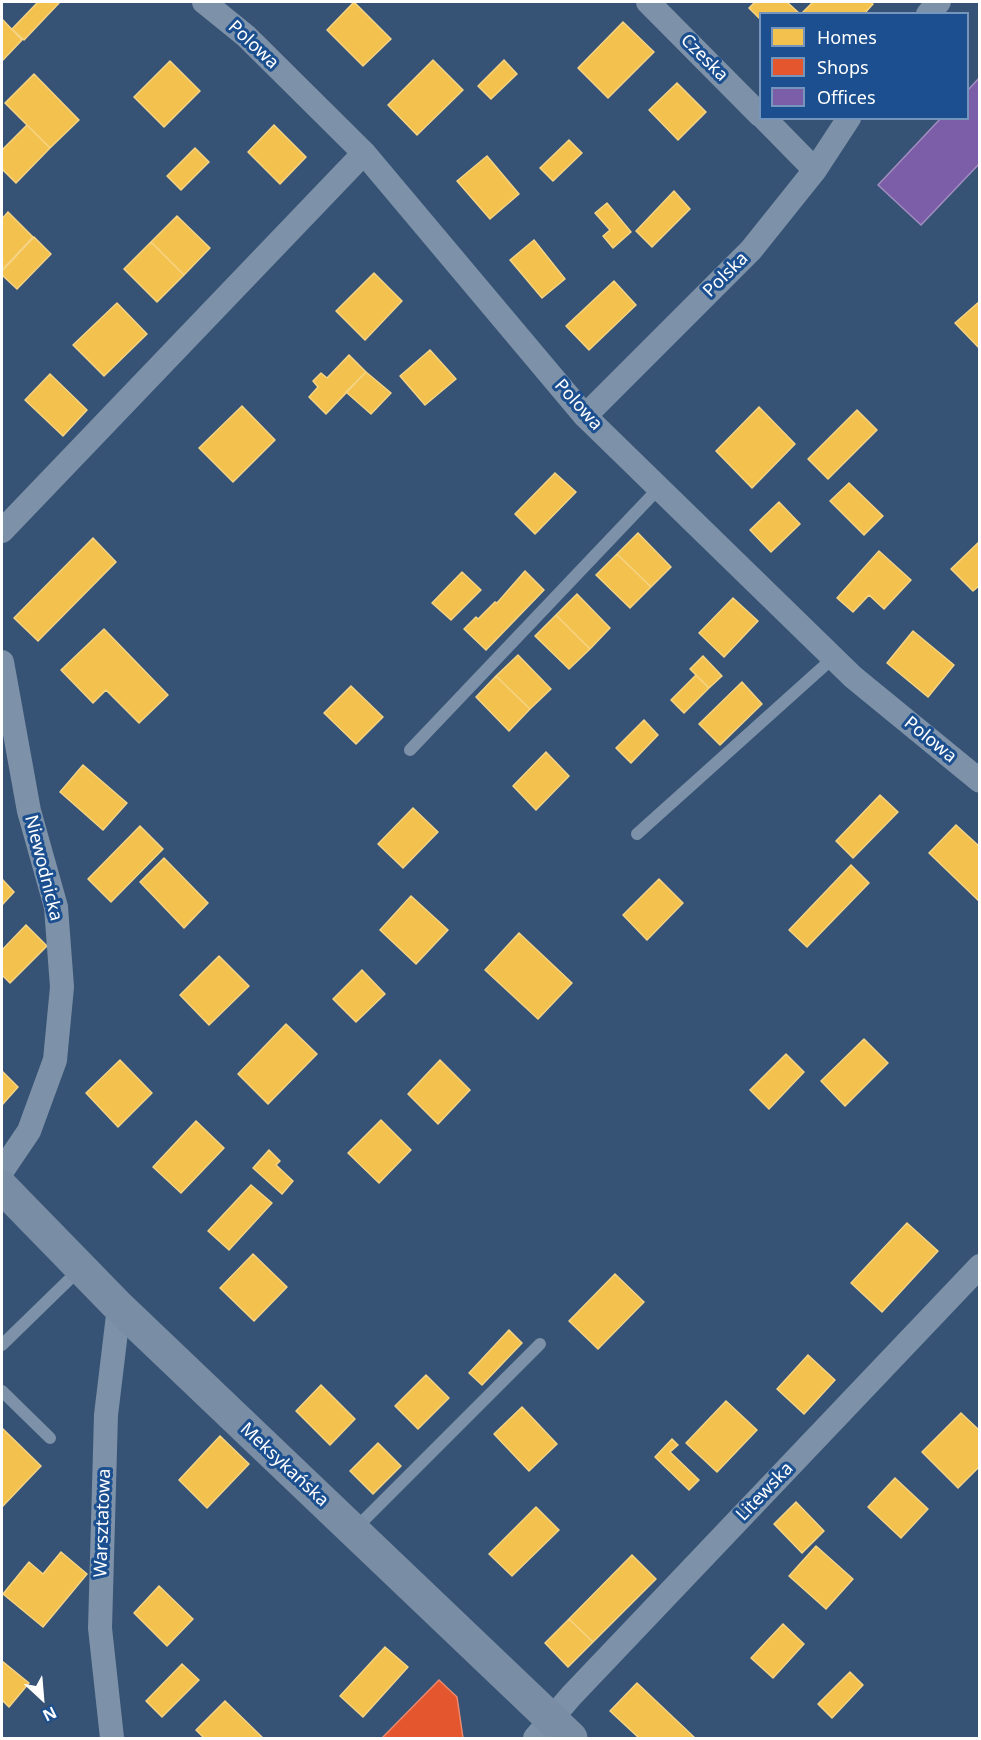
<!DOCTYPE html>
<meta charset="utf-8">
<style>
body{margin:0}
#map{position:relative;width:981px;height:1740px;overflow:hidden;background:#365274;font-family:"Noto Sans",sans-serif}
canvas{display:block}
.frame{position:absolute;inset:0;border:3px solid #fff;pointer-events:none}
.legend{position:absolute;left:759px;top:12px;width:210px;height:108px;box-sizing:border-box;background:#1b4f8f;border:2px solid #7695bc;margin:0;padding:8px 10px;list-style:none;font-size:18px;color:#fff}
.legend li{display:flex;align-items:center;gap:12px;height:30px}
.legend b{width:30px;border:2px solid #7695bc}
.north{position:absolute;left:12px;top:1668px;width:60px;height:60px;-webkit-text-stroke:4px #1b4f8f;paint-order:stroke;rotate:154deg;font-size:16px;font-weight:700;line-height:24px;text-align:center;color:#fff}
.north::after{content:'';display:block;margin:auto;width:21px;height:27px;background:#fff;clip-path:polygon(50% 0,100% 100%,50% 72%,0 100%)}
</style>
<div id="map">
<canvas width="981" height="1740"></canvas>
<div class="frame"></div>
<ul class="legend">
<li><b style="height:16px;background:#f2c14e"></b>Homes</li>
<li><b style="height:16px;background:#e4572e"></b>Shops</li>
<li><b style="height:16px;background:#7b5ea7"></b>Offices</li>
</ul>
<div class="north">N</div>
</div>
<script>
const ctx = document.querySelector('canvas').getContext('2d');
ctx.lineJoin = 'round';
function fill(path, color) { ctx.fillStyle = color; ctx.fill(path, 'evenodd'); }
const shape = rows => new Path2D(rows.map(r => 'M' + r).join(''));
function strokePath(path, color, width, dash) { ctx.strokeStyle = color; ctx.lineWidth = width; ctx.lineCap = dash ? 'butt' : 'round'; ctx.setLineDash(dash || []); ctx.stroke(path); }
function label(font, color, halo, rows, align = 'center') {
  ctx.font = font + ' "Noto Sans",sans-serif'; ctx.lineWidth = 6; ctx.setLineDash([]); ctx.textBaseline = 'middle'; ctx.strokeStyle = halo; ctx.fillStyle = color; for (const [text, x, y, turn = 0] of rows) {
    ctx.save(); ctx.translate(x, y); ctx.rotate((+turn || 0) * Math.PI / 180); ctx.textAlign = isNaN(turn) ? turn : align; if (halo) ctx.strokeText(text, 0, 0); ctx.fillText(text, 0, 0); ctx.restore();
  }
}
const homes = shape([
 [38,2,60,2,24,40,12,29,38,2],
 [354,2,391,39,363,66,327,30,354,2],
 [755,2,787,2,800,14,760,14,760,19,749,8,755,2],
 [813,2,870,2,873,4,864,14,801,14,813,2],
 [2,19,22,40,2,61,2,19],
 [623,22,654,52,608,98,578,68,623,22],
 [433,60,463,90,417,135,388,105,433,60],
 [504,60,517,74,491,99,478,86,504,60],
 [170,61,200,91,164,127,134,97,170,61],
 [34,74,79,120,50,148,5,103,34,74],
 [677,83,706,112,678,140,649,110,677,83],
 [27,125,50,148,16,183,2,169,2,150,27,125],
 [274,125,306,157,280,184,248,152,274,125],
 [569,140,582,153,553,181,540,168,569,140],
 [195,148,209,162,181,190,167,176,195,148],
 [487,156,519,194,490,219,457,181,487,156],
 [674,191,690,209,652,247,636,231,674,191],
 [607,203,631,232,613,248,603,236,610,230,595,213,607,203],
 [8,212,33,237,2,270,2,219,8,212],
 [177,216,210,248,184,275,151,242,177,216],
 [34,237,51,254,17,289,2,275,2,271,34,237],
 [534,240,565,279,542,298,510,260,534,240],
 [151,242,184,275,157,302,124,269,151,242],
 [374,273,402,301,365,340,336,311,374,273],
 [614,281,636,305,589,350,566,326,614,281],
 [980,301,980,349,955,323,980,301],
 [117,303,147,334,104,376,73,345,117,303],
 [430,350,456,379,425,405,400,376,430,350],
 [349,355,366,372,326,414,309,397,318,387,313,381,321,373,327,378,349,355],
 [366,372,391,393,371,414,346,392,366,372],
 [50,374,87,410,63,436,25,400,50,374],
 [242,406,275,440,233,482,199,448,242,406],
 [759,407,795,444,752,488,716,451,759,407],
 [857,410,877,430,828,479,808,459,857,410],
 [555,473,576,492,535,534,515,514,555,473],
 [849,483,883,516,864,535,830,501,849,483],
 [779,502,800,524,771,552,750,530,779,502],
 [638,533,671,567,651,587,617,554,638,533],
 [93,538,116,562,38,641,14,618,93,538],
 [980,541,980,585,973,591,951,569,980,541],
 [879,551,911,580,884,609,869,595,853,612,837,598,879,551],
 [617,554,651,587,630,608,596,575,617,554],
 [525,571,544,590,486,650,464,629,476,617,478,619,495,602,497,603,525,571],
 [462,572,481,590,451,620,432,603,462,572],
 [577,594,610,628,590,649,556,615,577,594],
 [733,598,758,621,724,657,699,633,733,598],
 [556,615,590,649,569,669,535,636,556,615],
 [104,629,168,695,139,723,106,690,93,703,61,670,104,629],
 [913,631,954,665,928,697,887,663,913,631],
 [518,655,551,689,530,709,496,676,518,655],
 [703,656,722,676,709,688,690,669,703,656],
 [696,675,709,688,684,713,671,700,696,675],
 [496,676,530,709,509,731,476,697,496,676],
 [742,682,762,704,720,745,699,724,742,682],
 [351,686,383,717,356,744,324,713,351,686],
 [644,720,658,735,631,763,616,748,644,720],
 [546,752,569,776,536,810,513,786,546,752],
 [83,765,127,803,103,830,60,792,83,765],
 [880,795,898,812,853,858,836,841,880,795],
 [413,808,438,832,403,868,378,844,413,808],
 [956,825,980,847,980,902,929,853,956,825],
 [140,826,163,849,111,902,88,879,140,826],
 [164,858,208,903,184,928,140,882,164,858],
 [851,865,869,883,807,947,789,930,851,865],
 [2,879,14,892,2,905,2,879],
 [659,879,683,903,647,940,623,915,659,879],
 [411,896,448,930,416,964,380,930,411,896],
 [26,925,47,946,10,983,2,975,2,950,26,925],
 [519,933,572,983,538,1019,485,970,519,933],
 [219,956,249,986,209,1025,180,995,219,956],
 [362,970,385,994,356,1022,333,999,362,970],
 [286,1024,317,1054,268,1104,238,1074,286,1024],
 [864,1039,888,1063,845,1106,821,1081,864,1039],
 [786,1054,804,1072,769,1109,750,1090,786,1054],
 [120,1060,152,1093,118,1127,86,1093,120,1060],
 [440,1060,470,1090,438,1124,408,1094,440,1060],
 [2,1071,18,1087,2,1105,2,1071],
 [381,1120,411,1150,379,1183,348,1153,381,1120],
 [196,1121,224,1148,181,1193,153,1167,196,1121],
 [269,1150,280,1161,276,1165,293,1181,282,1194,253,1168,269,1150],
 [251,1185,272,1203,229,1250,208,1231,251,1185],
 [907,1223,938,1251,882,1312,851,1283,907,1223],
 [253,1254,287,1287,254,1321,220,1288,253,1254],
 [615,1274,644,1302,598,1349,569,1321,615,1274],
 [509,1330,522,1343,482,1385,469,1373,509,1330],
 [808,1355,835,1380,804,1414,777,1389,808,1355],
 [426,1375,449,1398,418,1429,395,1406,426,1375],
 [321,1385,355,1419,330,1445,296,1411,321,1385],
 [726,1401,757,1430,717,1472,686,1443,726,1401],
 [522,1407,557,1444,529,1471,494,1434,522,1407],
 [961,1413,980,1431,980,1466,958,1488,922,1452,961,1413],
 [2,1428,41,1466,2,1507,2,1428],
 [220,1436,249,1464,207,1508,179,1480,220,1436],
 [672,1439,678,1445,670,1452,699,1480,689,1490,655,1457,672,1439],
 [378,1443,401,1466,373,1494,350,1471,378,1443],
 [895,1478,928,1509,901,1538,868,1507,895,1478],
 [796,1502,824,1531,802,1553,774,1524,796,1502],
 [536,1507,559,1530,512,1576,489,1554,536,1507],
 [816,1546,853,1579,826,1609,789,1576,816,1546],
 [61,1552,87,1574,43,1627,3,1594,29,1562,43,1574,61,1552],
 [632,1555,656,1579,593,1642,569,1619,632,1555],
 [159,1586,193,1619,167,1646,134,1613,159,1586],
 [569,1619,593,1642,568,1667,545,1643,569,1619],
 [783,1624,804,1644,773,1678,751,1658,783,1624],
 [385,1647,408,1667,363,1717,340,1696,385,1647],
 [2,1661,29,1683,9,1707,2,1700,2,1661],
 [182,1664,199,1680,162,1717,146,1701,182,1664],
 [850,1672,863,1685,832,1718,818,1704,850,1672],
 [637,1683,695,1738,639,1738,610,1711,637,1683],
 [225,1701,263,1738,204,1738,196,1730,225,1701]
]);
fill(homes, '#f2c14e');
strokePath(homes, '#f6d483', 1.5);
const shops = shape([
 [439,1680,457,1697,463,1738,382,1738,439,1680]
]);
fill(shops, '#e4572e');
strokePath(shops, '#ec896d', 1.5);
const offices = shape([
 [980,77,980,163,921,225,878,185,941,118,968,118,968,90,980,77]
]);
fill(offices, '#7b5ea7');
strokePath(offices, '#a38ec1', 1.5);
strokePath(shape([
 [410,750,659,488],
 [637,834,833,658],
 [2,1345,80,1269],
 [2,1391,50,1438],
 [354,1530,540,1344]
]), '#7d92a8', 12);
strokePath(shape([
 [204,2,246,36,364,153,585,416,853,677,980,781],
 [648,2,760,115],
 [928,14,939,2],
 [764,118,815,170],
 [585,416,751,250,815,170,849,118],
 [2,531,364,153],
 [2,662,29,811,56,907,62,987,55,1060,29,1131,2,1171],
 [112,1738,100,1628,106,1415,119,1307],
 [535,1738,571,1696,980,1266]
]), '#7d92a8', 24);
strokePath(shape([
 [2,1187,119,1307,571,1738]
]), '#798da4', 33);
label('18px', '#fff', '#1b4f8f', [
 ["Polowa",253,45,43],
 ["Czeska",704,58,45],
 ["Polska",726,275,-45],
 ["Polowa",578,405,48],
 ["Polowa",930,740,39],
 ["Niewodnicka",43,868,76],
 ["Meksykańska",284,1465,43],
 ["Litewska",765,1492,-46],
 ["Warsztatowa",103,1523,-88]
]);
</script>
